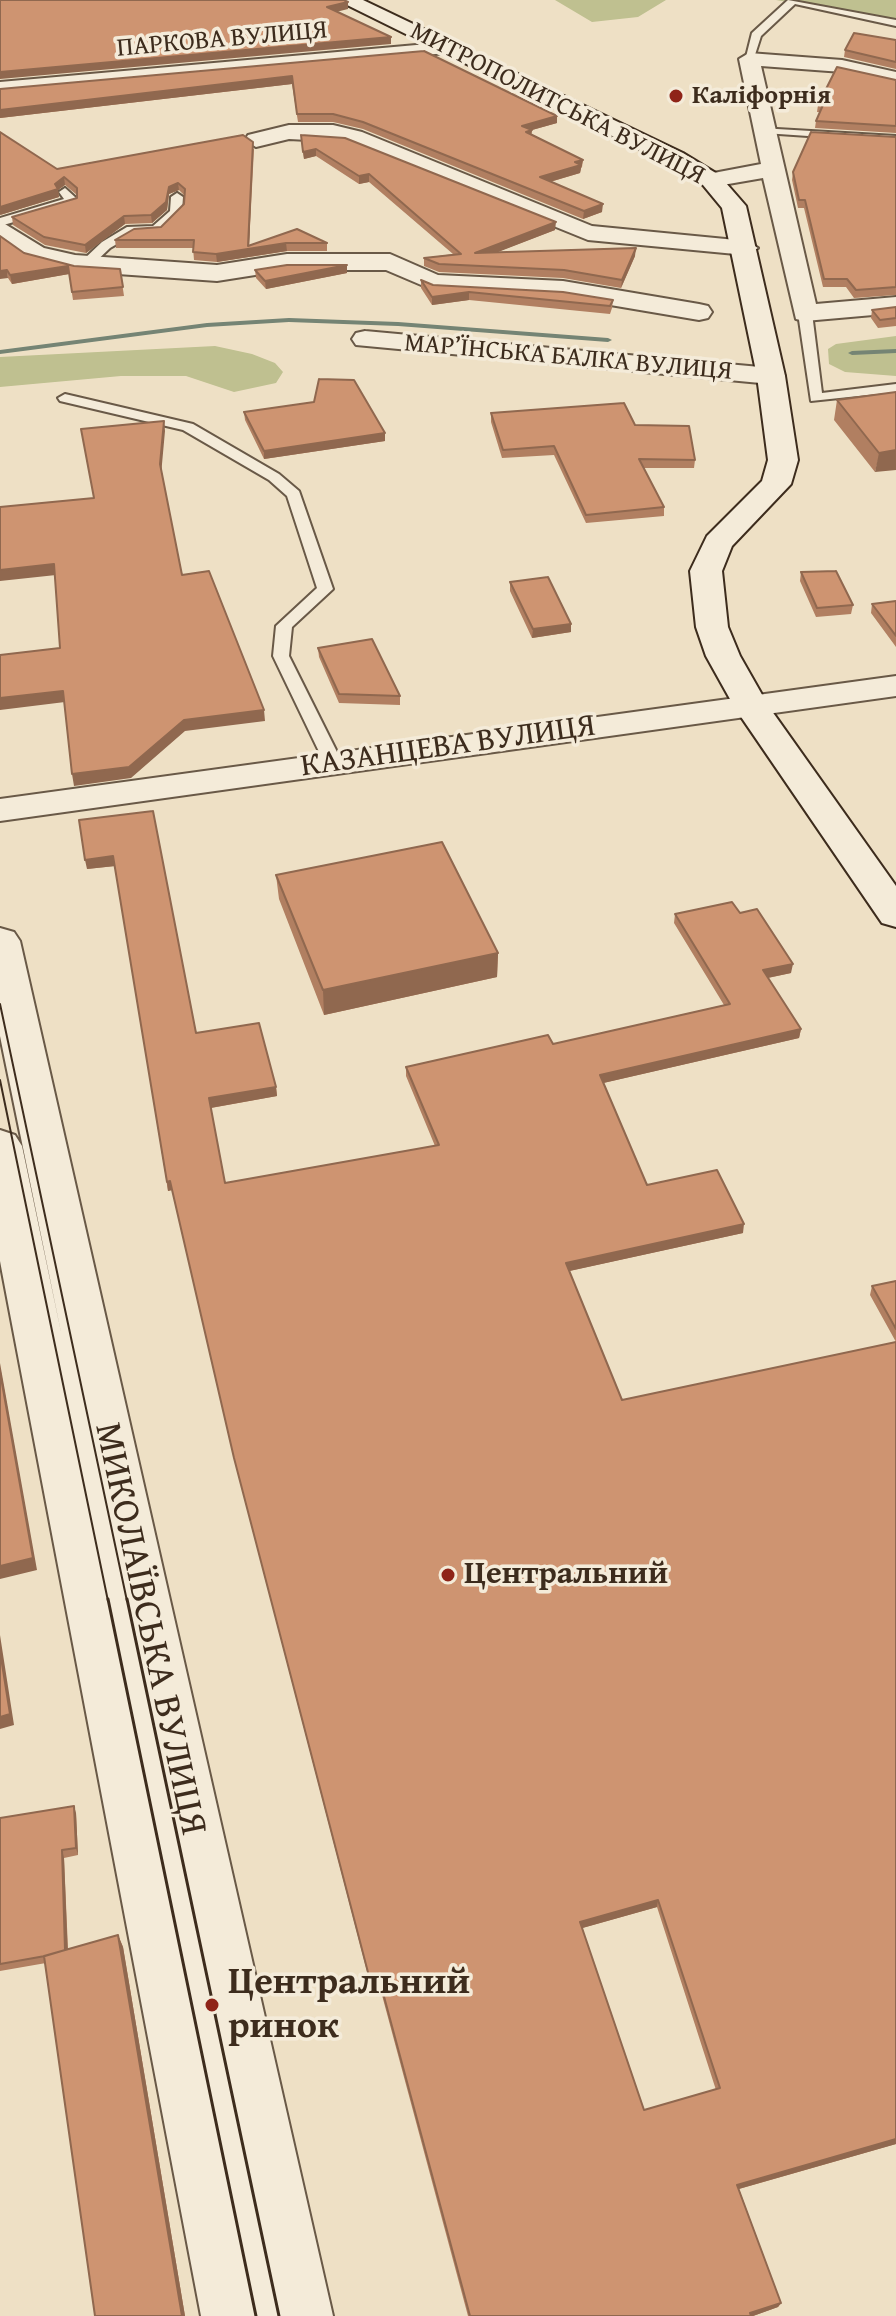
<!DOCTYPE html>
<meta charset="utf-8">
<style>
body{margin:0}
canvas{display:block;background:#eee0c5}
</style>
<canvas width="896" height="2316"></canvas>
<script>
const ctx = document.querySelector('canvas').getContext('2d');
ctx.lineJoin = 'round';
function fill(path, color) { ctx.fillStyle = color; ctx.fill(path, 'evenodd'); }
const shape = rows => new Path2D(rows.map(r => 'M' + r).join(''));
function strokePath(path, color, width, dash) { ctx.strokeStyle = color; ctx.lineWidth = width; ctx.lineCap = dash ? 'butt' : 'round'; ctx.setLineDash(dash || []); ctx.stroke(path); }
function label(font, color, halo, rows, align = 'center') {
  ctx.font = font + ' "Gentium Book Plus",serif'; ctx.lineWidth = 7; ctx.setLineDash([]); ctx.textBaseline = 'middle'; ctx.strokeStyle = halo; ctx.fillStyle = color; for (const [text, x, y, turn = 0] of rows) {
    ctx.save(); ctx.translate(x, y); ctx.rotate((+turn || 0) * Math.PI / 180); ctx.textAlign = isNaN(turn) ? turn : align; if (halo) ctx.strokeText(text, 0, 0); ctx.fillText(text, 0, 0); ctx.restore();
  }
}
fill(shape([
 [555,0,666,0,638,17,592,22],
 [776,0,896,0,896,27,833,10],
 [896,336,896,376,845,372,829,364,828,349,836,344],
 [215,346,252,354,275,363,283,372,276,383,234,392,186,376,121,376,0,387,0,357]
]), '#bfc090');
fill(shape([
 [289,318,398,322,608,338,612,340,608,342,398,326,289,322,207,327,0,354,0,350,207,323,289,318],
 [896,349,896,353,852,355,848,353,852,351,896,349]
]), '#758474');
const service = shape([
 [788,0,896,20,896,26,795,4,761,36,753,61,745,61,752,33,788,0],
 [760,128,896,136,896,142,764,133,760,128],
 [65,188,76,198,76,204,0,226,0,218,64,199,59,192,65,188],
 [177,193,183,197,182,212,160,233,134,234,110,248,90,267,82,267,82,261,102,242,127,227,153,226,170,211,171,197,177,193],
 [805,309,812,313,822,393,896,384,896,392,811,401,798,313,805,309],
 [65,394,193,424,279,474,299,491,333,589,292,627,289,656,342,762,339,766,333,767,324,762,273,656,276,626,317,588,287,496,269,480,183,430,60,401,58,398,65,394]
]);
const minor = shape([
 [450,42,457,44,460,48,457,52,0,94,0,82,450,42],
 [749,53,842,60,896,72,896,84,842,72,761,66,816,304,896,297,896,313,805,321,796,319,763,178,711,187,699,180,703,175,761,164,739,59,749,53],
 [289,125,333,125,362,132,592,226,746,241,758,248,746,255,588,240,346,142,289,139,256,147,245,140,248,135,289,125],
 [0,221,44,248,75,255,217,265,287,254,390,254,438,275,563,281,699,304,708,306,712,312,708,318,699,320,563,297,433,290,386,270,287,270,217,281,75,271,26,258,0,239,0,221],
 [365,331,771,368,781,370,785,376,781,382,771,384,356,345,352,339,356,333,365,331],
 [896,676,896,696,0,821,0,799,896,676],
 [0,928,14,932,20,941,333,2316,201,2316,0,1261,0,1130,15,1135,22,1146,62,1337,0,1036,0,928]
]);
const secondary = shape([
 [337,0,363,0,683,153,719,175,746,206,785,376,798,460,791,484,732,546,722,571,728,627,740,656,769,707,896,886,896,927,882,923,735,708,706,656,696,627,690,571,707,536,762,481,768,460,757,376,722,208,703,185,667,163,337,0]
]);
strokePath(service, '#695947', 4);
strokePath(minor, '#695947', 4);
strokePath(secondary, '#3d2c1d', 4);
fill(service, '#f4ebd9');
fill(minor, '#f4ebd9');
fill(secondary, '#f4ebd9');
strokePath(shape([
 [0,1004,127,1601],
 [0,1080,108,1601]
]), '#3d2c1d', 2);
strokePath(shape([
 [108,1599,256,2316],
 [127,1599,279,2316]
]), '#3d2c1d', 3);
fill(shape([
 [896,40,896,69,844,57,845,50],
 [424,51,557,116,557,123,532,130,531,134,583,160,582,167,581,168,580,173,550,182,602,212,583,219,363,129,333,122,298,122,292,84,0,118,0,89],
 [896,80,896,133,815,128,816,121,820,112,817,112,818,105],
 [301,135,555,230,497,252,635,256,621,288,563,278,439,272,424,266,424,258,453,254,369,182,359,184,316,156,304,159],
 [896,137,896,295,854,298,846,287,823,287,804,208,798,208,792,180,793,172],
 [254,149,249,246,297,229,327,243,327,251,287,251,217,262,194,260,193,248,116,248,115,240,161,227,184,204,185,196,179,190,169,194,167,210,152,223,125,224,86,253,45,245,13,225,12,217,77,198,77,195,65,185,58,190,59,197,0,215,57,169],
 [0,236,24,253,74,266,120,269,124,296,73,300,69,274,12,284,8,278],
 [255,270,347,273,266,289,256,278],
 [421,280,433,285,613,300,612,308,610,314,469,300,432,305,421,288],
 [896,307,896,326,878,328,871,318,872,310],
 [896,392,875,472,834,420,837,400],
 [244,412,385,441,264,459,245,420],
 [491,413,635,425,695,460,694,468,644,468,664,507,664,516,586,523,554,455,502,458,491,422],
 [801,572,853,605,851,614,816,617,800,581],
 [510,582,571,632,532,638,510,591],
 [896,601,896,647,871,613,872,604],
 [318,648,400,696,400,705,339,703,319,657],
 [153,811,196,1033,276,1087,277,1096,211,1108,225,1183,435,1146,406,1076,406,1067,553,1044,724,1005,674,923,675,914,740,913,791,973,768,978,801,1029,799,1038,603,1083,647,1185,743,1233,569,1271,622,1400,896,1342,870,1295,872,1286,896,1281,896,2144,739,2189,781,2303,778,2307,753,2316,468,2316,379,1984,371,1987,236,1466,172,1190,168,1191,115,866,87,869],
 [657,1907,716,2090,644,2110,582,1928],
 [276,875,498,953,497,977,324,1015,279,899],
 [76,1813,78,1855,64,1858,68,1949,118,1935,123,1947,185,2316,95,2316,46,1963,0,1971,0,1818]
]), '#b17f61');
fill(shape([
 [348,2,348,9,328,14,327,7],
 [391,37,391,44,0,79,0,72],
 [292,76,292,84,0,118,0,110],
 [557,116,557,123,532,130,531,138,522,126],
 [253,142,249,249,286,243,287,251,217,262,216,254],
 [316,149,316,156,304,159,303,152],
 [583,160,580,173,539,185,540,177],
 [369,174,369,182,359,184,359,176],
 [64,177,65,185,58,190,59,197,0,215,0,207,55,184],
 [178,183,179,190,169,194,167,210,152,223,151,215,169,187],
 [603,204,602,212,583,219,584,211],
 [124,216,125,224,86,253,85,245],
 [556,222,555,230,475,261,475,253],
 [636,248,635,256,621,288,622,280],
 [347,265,347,273,266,289,265,281],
 [68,266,69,274,12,284,10,275],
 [7,270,8,278,0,279,0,271],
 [469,292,469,300,432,305,432,297],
 [164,421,165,431,161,475,160,464],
 [385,433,385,441,264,459,264,451],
 [896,450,896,470,875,472,879,453],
 [54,564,56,575,0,581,0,570],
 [571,624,571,632,532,638,533,629],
 [63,691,65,702,0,710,0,698],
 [264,710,265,721,185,731,131,778,74,786,72,774,184,720],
 [113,856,115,866,87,869,85,860],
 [498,953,497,977,324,1015,323,990],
 [793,964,791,973,762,979,763,970],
 [801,1029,799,1038,599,1084,600,1075],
 [276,1087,277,1096,210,1108,209,1098],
 [170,1181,172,1190,168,1191,167,1182],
 [744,1224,743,1233,565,1272,566,1263],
 [0,1363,37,1570,0,1579],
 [0,1635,14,1725,0,1729],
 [74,1806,76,1813,78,1855,76,1848],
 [62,1850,64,1858,68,1959,65,1953],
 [658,1900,657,1907,579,1929,580,1922],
 [118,1935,123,1947,185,2316,182,2316],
 [379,1978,379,1984,371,1987,370,1980],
 [896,2139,896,2144,735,2190,737,2185],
 [781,2303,778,2307,753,2316,748,2316,750,2313]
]), '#90684f');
const building = shape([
 [0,0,344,0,348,2,327,7,391,37,0,72,0,0],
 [854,33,896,40,896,62,845,50,854,33],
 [424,51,557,116,522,126,532,130,526,132,583,160,575,162,581,165,540,177,603,204,584,211,363,122,333,114,297,114,292,76,0,110,0,89,424,51],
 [837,67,896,80,896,126,816,121,823,105,818,105,837,67],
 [0,132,57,169,243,135,253,142,248,246,297,229,327,243,286,243,216,254,193,252,194,240,115,240,134,229,161,227,184,204,185,189,178,183,169,187,166,202,151,215,124,216,85,245,44,237,12,217,77,198,77,188,64,177,55,184,58,189,0,207,0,132],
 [811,132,896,137,896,287,856,290,847,279,824,279,805,200,799,200,793,172,811,132],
 [301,135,345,138,556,222,475,253,636,248,622,280,564,270,439,264,424,258,461,254,369,174,359,176,316,149,303,152,301,135],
 [0,236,24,253,74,266,120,269,123,287,72,292,68,266,10,275,7,270,0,271,0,236],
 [287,265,347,265,265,281,255,270,287,265],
 [421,280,433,285,563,292,613,300,610,306,469,292,432,297,421,280],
 [896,307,896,318,880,320,872,310,896,307],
 [319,379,354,380,385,433,264,451,244,412,314,402,319,379],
 [896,392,896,450,879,453,837,400,896,392],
 [624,403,635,425,689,426,695,460,639,459,664,507,586,515,554,446,503,450,491,413,624,403],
 [164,421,160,464,182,575,209,571,264,710,184,720,129,767,72,774,63,691,0,698,0,655,60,648,54,564,0,570,0,507,94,498,81,429,164,421],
 [836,571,853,605,817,608,801,572,836,571],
 [548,577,571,624,533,629,510,582,548,577],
 [896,601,896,636,872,604,896,601],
 [372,639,400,696,339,694,318,648,372,639],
 [153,811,196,1033,259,1023,276,1087,209,1098,225,1183,439,1145,406,1067,548,1035,553,1044,730,1004,675,914,732,902,740,913,757,909,793,964,763,970,801,1029,600,1075,647,1185,717,1170,744,1224,566,1263,622,1400,896,1342,896,2139,737,2185,781,2303,750,2313,751,2316,470,2316,379,1978,370,1980,234,1458,170,1181,167,1182,113,856,85,860,79,820,153,811],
 [658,1900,720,2088,644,2110,580,1922,658,1900],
 [442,842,498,953,323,990,276,875,442,842],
 [896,1281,896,1329,872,1286,896,1281],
 [0,1372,33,1558,0,1566,0,1372],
 [0,1651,10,1714,0,1717,0,1651],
 [74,1806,76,1848,62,1850,65,1950,45,1956,0,1964,0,1818,74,1806],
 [118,1935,182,2316,95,2316,44,1956,118,1935]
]);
fill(building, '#ce9471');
strokePath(building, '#90684f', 2);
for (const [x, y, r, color] of [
 [676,96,8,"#8f2418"],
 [448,1575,8,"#8f2418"],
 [212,2005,8,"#8f2418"]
]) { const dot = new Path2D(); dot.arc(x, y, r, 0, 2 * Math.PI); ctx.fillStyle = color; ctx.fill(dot); strokePath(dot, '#f4ebd9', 3); }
label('26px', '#3d2c1d', '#f4ebd9', [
 ["ПАРКОВА ВУЛИЦЯ",222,40,-5],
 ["МИТРОПОЛИТСЬКА ВУЛИЦЯ",557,104,27],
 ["МАР’ЇНСЬКА БАЛКА ВУЛИЦЯ",568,358,5]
]);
label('bold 26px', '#3d2c1d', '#f4ebd9', [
 ["Каліфорнія",692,96]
], 'left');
label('32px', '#3d2c1d', '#f4ebd9', [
 ["КАЗАНЦЕВА ВУЛИЦЯ",448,747,-8]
]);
label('bold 32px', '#3d2c1d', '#f4ebd9', [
 ["Центральний",464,1575]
], 'left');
label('38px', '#3d2c1d', '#f4ebd9', [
 ["МИКОЛАЇВСЬКА ВУЛИЦЯ",149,1629,78]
]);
label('bold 38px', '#3d2c1d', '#f4ebd9', [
 ["Центральний",228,1983],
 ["ринок",228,2027]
], 'left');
</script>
